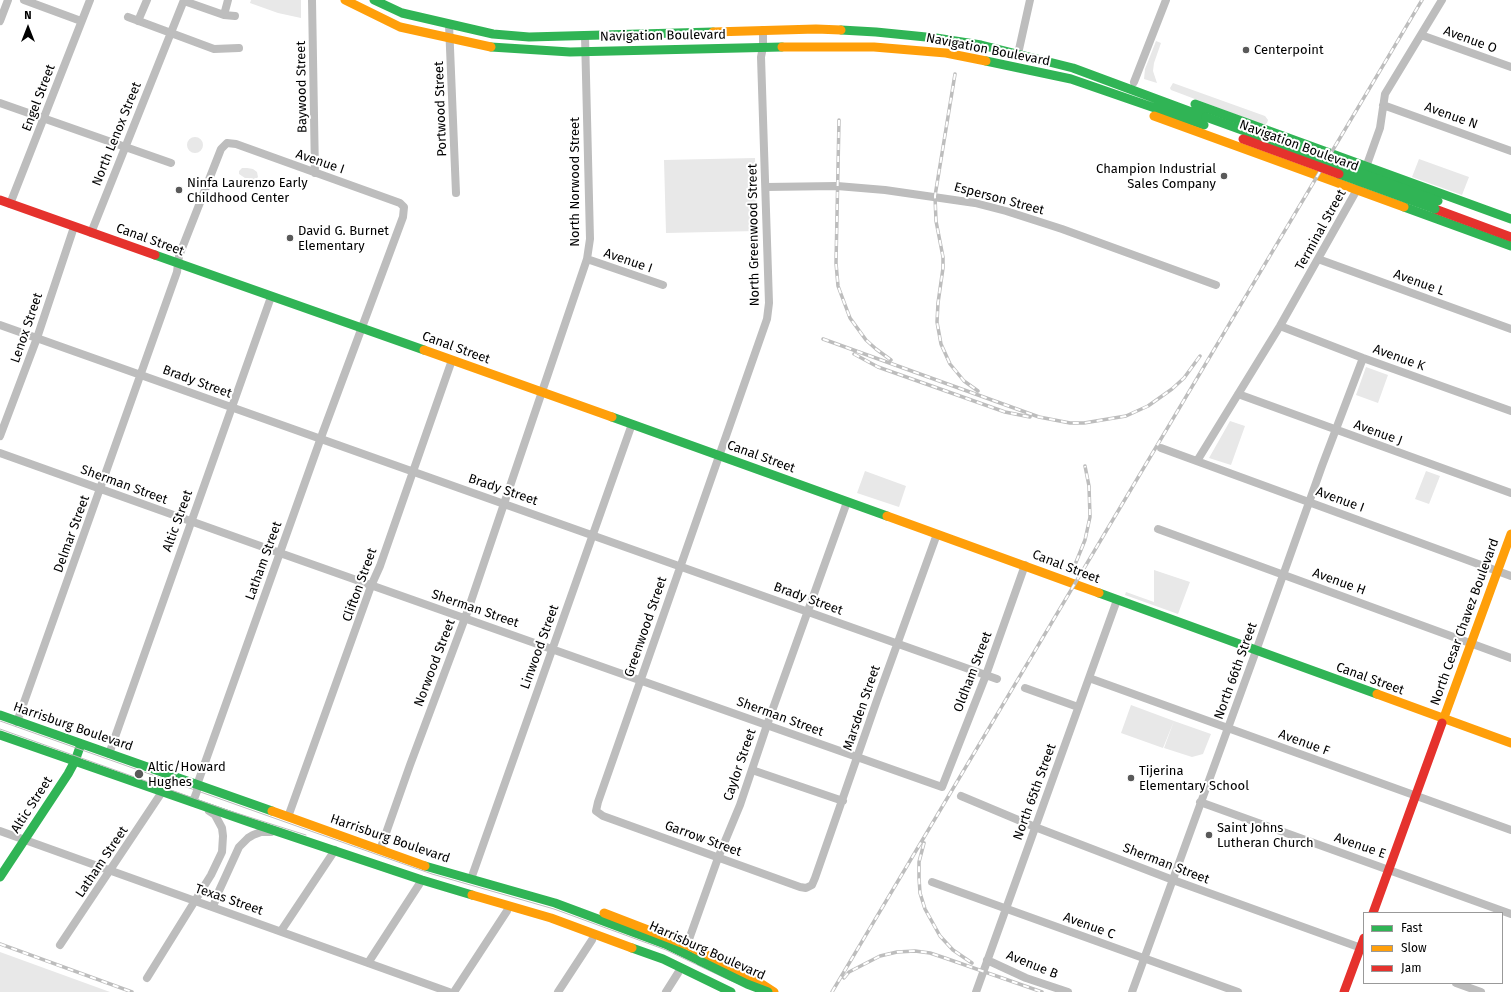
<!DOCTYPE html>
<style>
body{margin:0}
#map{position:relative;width:1511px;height:992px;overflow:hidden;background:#fff;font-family:"Fira Sans",sans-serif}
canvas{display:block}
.legend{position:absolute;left:1363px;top:912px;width:140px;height:72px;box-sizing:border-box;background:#fff;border:1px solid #999;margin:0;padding:5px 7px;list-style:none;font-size:12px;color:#000}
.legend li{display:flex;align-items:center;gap:8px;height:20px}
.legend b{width:20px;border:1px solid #999}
.north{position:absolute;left:8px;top:8px;width:40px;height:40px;-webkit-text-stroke:3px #fff;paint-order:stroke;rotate:0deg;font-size:11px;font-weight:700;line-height:16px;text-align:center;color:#000}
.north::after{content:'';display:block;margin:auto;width:14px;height:18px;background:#000;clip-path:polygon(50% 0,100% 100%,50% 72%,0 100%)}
</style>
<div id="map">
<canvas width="1511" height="992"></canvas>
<ul class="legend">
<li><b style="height:5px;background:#30b455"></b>Fast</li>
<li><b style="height:5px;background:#ff9f0a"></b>Slow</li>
<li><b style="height:5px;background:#e5322d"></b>Jam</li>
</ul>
<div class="north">N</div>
</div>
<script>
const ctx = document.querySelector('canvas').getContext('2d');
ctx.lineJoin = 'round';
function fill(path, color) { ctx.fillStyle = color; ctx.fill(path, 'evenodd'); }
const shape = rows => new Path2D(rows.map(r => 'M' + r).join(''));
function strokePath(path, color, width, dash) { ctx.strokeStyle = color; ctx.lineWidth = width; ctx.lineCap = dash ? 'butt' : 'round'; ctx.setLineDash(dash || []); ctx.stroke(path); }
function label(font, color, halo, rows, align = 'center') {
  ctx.font = font + ' "Fira Sans",sans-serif'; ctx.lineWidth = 4; ctx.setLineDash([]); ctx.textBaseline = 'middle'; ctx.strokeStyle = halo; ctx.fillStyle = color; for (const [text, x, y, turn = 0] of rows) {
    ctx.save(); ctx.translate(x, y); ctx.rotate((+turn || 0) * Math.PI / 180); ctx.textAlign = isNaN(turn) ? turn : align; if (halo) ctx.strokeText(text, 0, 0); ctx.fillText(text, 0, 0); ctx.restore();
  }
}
fill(shape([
 [251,0,301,0,301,18,278,13,250,3],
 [1156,41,1161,43,1154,63,1153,71,1157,83,1144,79,1145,69],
 [1173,83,1265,116,1268,120,1267,123,1264,125,1171,90,1170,88],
 '187 145a8 8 0 1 1 16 0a8 8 0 1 1-16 0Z',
 [755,158,757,231,666,233,664,160],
 [1419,159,1469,177,1462,195,1412,177],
 [242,168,247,168,253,169,257,172,258,177,255,180,245,178,239,174,239,171],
 [1366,367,1388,375,1378,403,1356,395],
 [1230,421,1245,426,1231,465,1209,458],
 [865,471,906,486,899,507,857,493],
 [1426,471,1440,476,1429,504,1415,499],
 [1154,570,1190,582,1178,614,1125,595,1126,592,1154,602],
 [1131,705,1174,721,1163,748,1121,733],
 [1174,721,1211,734,1203,754,1192,757,1164,748],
 [0,952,110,992,0,992]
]), '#e8e8e8');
strokePath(shape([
 [24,0,81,21],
 [312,0,315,173],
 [184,1,224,15,235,16],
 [224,15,228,0],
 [128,17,214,49,239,48],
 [0,21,8,0],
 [138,21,147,0],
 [449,24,456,193],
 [763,30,763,47,761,57,769,303,767,319,598,802,596,811,603,816,800,887,806,888,812,885,815,878,877,700,937,534],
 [1421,35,1511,67],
 [1018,54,1030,0],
 [1134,82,1166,0],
 [0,103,171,163],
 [1383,105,1511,151],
 [1365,170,1380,128,1385,94,1442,0],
 [766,187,837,186,885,190,975,203,1006,211,1062,229,1216,285],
 [10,204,90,0],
 [91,233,184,0],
 [587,259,663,285],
 [1318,259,1511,329],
 [0,325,997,679],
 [1280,326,1363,358,1511,411],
 [1238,394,1511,493],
 [0,436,37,338,74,227],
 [1161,448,1511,576],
 [0,453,280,553,942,787,986,675,1025,565],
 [1197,461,1280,326,1359,186],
 [1158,529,1511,658],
 [1089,678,1511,830],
 [1025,688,1078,707],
 [17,722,177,272,179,256,221,149,227,143,236,144,400,203,404,207,403,217,323,432,197,785,197,791,194,799,191,802],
 [109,754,271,297],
 [752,770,843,801],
 [961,796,1035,827,1173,880,1364,949],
 [1200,802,1511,914],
 [288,817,371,586,380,566,452,360],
 [0,831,449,992],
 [380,850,410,765,468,610,587,259,590,239,585,36],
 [471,879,632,424],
 [932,882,1238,992],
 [213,907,218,893,239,847,248,838,253,835,261,832,271,832],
 [281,931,335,850],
 [60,945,162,792],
 [687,945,718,858,740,805,767,725,847,502],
 [987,960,1026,978,1068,992],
 [368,963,422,880],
 [147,978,211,875,222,852,223,836,222,828,215,815,209,811],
 [1456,983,1481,992],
 [454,992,507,911],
 [558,992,592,940],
 [666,992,678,973],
 [976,992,1117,600],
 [1132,992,1256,651,1322,466,1363,358]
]), '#bdbdbd', 8);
strokePath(shape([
 [374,0,402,13,493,34,529,37,713,32],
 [841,30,876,32,936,38,981,45,1073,68,1205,117],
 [491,47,570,52,782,47],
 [986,61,1071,79,1204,125],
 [1195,104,1511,219],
 [1404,207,1511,246],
 [155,255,424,350],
 [612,417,887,516],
 [1099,593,1377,694],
 [0,715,272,811],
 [0,735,252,823,422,880,472,895],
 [425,866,555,903,665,944,700,961],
 [0,877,68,774,75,761,81,744],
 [632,948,663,959,731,992]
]), '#30b455', 9);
strokePath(shape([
 [345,0,400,27,491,47],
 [713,32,816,29,841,30],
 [782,47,874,47,946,53,986,61],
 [1154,116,1404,207],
 [424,350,612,417],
 [887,516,1099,593],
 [1377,694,1511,743],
 [1442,723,1511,534],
 [272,811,425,866],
 [472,895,551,918,632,948],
 [604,913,687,945,754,979,774,992]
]), '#ff9f0a', 9);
strokePath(shape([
 [0,200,155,255],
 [1435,209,1511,237],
 [1373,913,1442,723],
 [1344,992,1364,938]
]), '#e5322d', 9);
strokePath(shape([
 [0,721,432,874,554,909,666,950,729,980,759,992],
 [0,729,227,810,306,835]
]), '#bdbdbd', 1);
const rail = shape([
 [955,74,935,196,936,221,943,257,943,268,938,303,937,322,941,344,950,364,964,381,978,391],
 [839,120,836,263,838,286,850,318,866,340,876,349,891,360],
 [823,339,1039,417,1070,423,1084,423,1126,416,1148,406,1172,389,1184,378,1200,356],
 [854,354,878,367,943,390,1005,412,1030,417],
 [1072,572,1085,540,1090,517,1089,486,1085,466],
 [924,843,919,862,919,878,920,893,925,909,940,936,953,950,972,963],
 [0,944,132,992],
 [844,978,849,972,880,956,897,952,915,951,930,953,945,958,1042,992],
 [832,992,1422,0]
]);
strokePath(rail, '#bdbdbd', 3.5);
strokePath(rail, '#fff', 2, [6]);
strokePath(shape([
 [1206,117,1438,201],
 [1339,174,1435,209],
 [700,961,747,984,768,992]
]), '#30b455', 9);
strokePath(shape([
 [1243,139,1339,174]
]), '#e5322d', 9);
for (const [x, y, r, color] of [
 [1246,50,4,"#595959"],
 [1224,176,4,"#595959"],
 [179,190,4,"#595959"],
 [290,238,4,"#595959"],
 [139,774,5,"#595959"],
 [1131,778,4,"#595959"],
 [1209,835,4,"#595959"]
]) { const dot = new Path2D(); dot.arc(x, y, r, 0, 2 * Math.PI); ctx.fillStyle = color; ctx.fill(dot); strokePath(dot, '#fff', 1.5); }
label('13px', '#000', '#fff', [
 ["Navigation Boulevard",663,36,-1],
 ["Avenue O",1470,40,20],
 ["Navigation Boulevard",988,50,11],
 ["Baywood Street",302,87,-91],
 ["Engel Street",39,98,-69],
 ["Portwood Street",441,109,-92],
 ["Avenue N",1451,116,20],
 ["North Lenox Street",117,134,-68],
 ["Navigation Boulevard",1299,146,20],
 ["Avenue I",320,162,19],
 ["North Norwood Street",575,182,-90],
 ["Esperson Street",999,199,15],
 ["Terminal Street",1321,230,-61],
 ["North Greenwood Street",754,235,-91],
 ["Canal Street",150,240,20],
 ["Avenue I",628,261,19],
 ["Avenue L",1419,283,20],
 ["Lenox Street",27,328,-71],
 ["Canal Street",456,348,20],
 ["Avenue K",1399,358,20],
 ["Brady Street",197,382,20],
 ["Avenue J",1378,433,20],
 ["Canal Street",761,457,20],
 ["Sherman Street",124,485,20],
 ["Brady Street",503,490,19],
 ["Avenue I",1340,500,20],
 ["Altic Street",178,521,-70],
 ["Delmar Street",72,534,-70],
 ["Latham Street",264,561,-70],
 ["Canal Street",1066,567,21],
 ["Avenue H",1339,582,20],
 ["Clifton Street",360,585,-70],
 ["Brady Street",808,599,20],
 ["Sherman Street",475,609,19],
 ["North Cesar Chavez Boulevard",1465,622,-70],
 ["Greenwood Street",646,627,-71],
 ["Linwood Street",540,647,-70],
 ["Norwood Street",435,663,-69],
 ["North 66th Street",1236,671,-70],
 ["Oldham Street",973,672,-69],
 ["Canal Street",1370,679,20],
 ["Marsden Street",862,708,-71],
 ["Sherman Street",780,717,20],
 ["Harrisburg Boulevard",73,727,19],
 ["Avenue F",1304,743,20],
 ["Caylor Street",740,765,-71],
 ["North 65th Street",1035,792,-70],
 ["Altic Street",32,805,-57],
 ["Harrisburg Boulevard",390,839,19],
 ["Garrow Street",703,839,20],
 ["Avenue E",1360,846,19],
 ["Latham Street",102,862,-56],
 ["Sherman Street",1166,864,21],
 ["Texas Street",229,900,19],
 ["Avenue C",1089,926,20],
 ["Harrisburg Boulevard",707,951,24],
 ["Avenue B",1032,965,22]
]);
label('13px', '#000', '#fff', [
 ["Centerpoint",1254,50],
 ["Champion Industrial",1216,169,"right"],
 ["Sales Company",1216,184,"right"],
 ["Ninfa Laurenzo Early",187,183],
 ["Childhood Center",187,198],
 ["David G. Burnet",298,231],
 ["Elementary",298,246],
 ["Altic/Howard",148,767],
 ["Hughes",148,782],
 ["Tijerina",1139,771],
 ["Elementary School",1139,786],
 ["Saint Johns",1217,828],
 ["Lutheran Church",1217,843]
], 'left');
</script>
